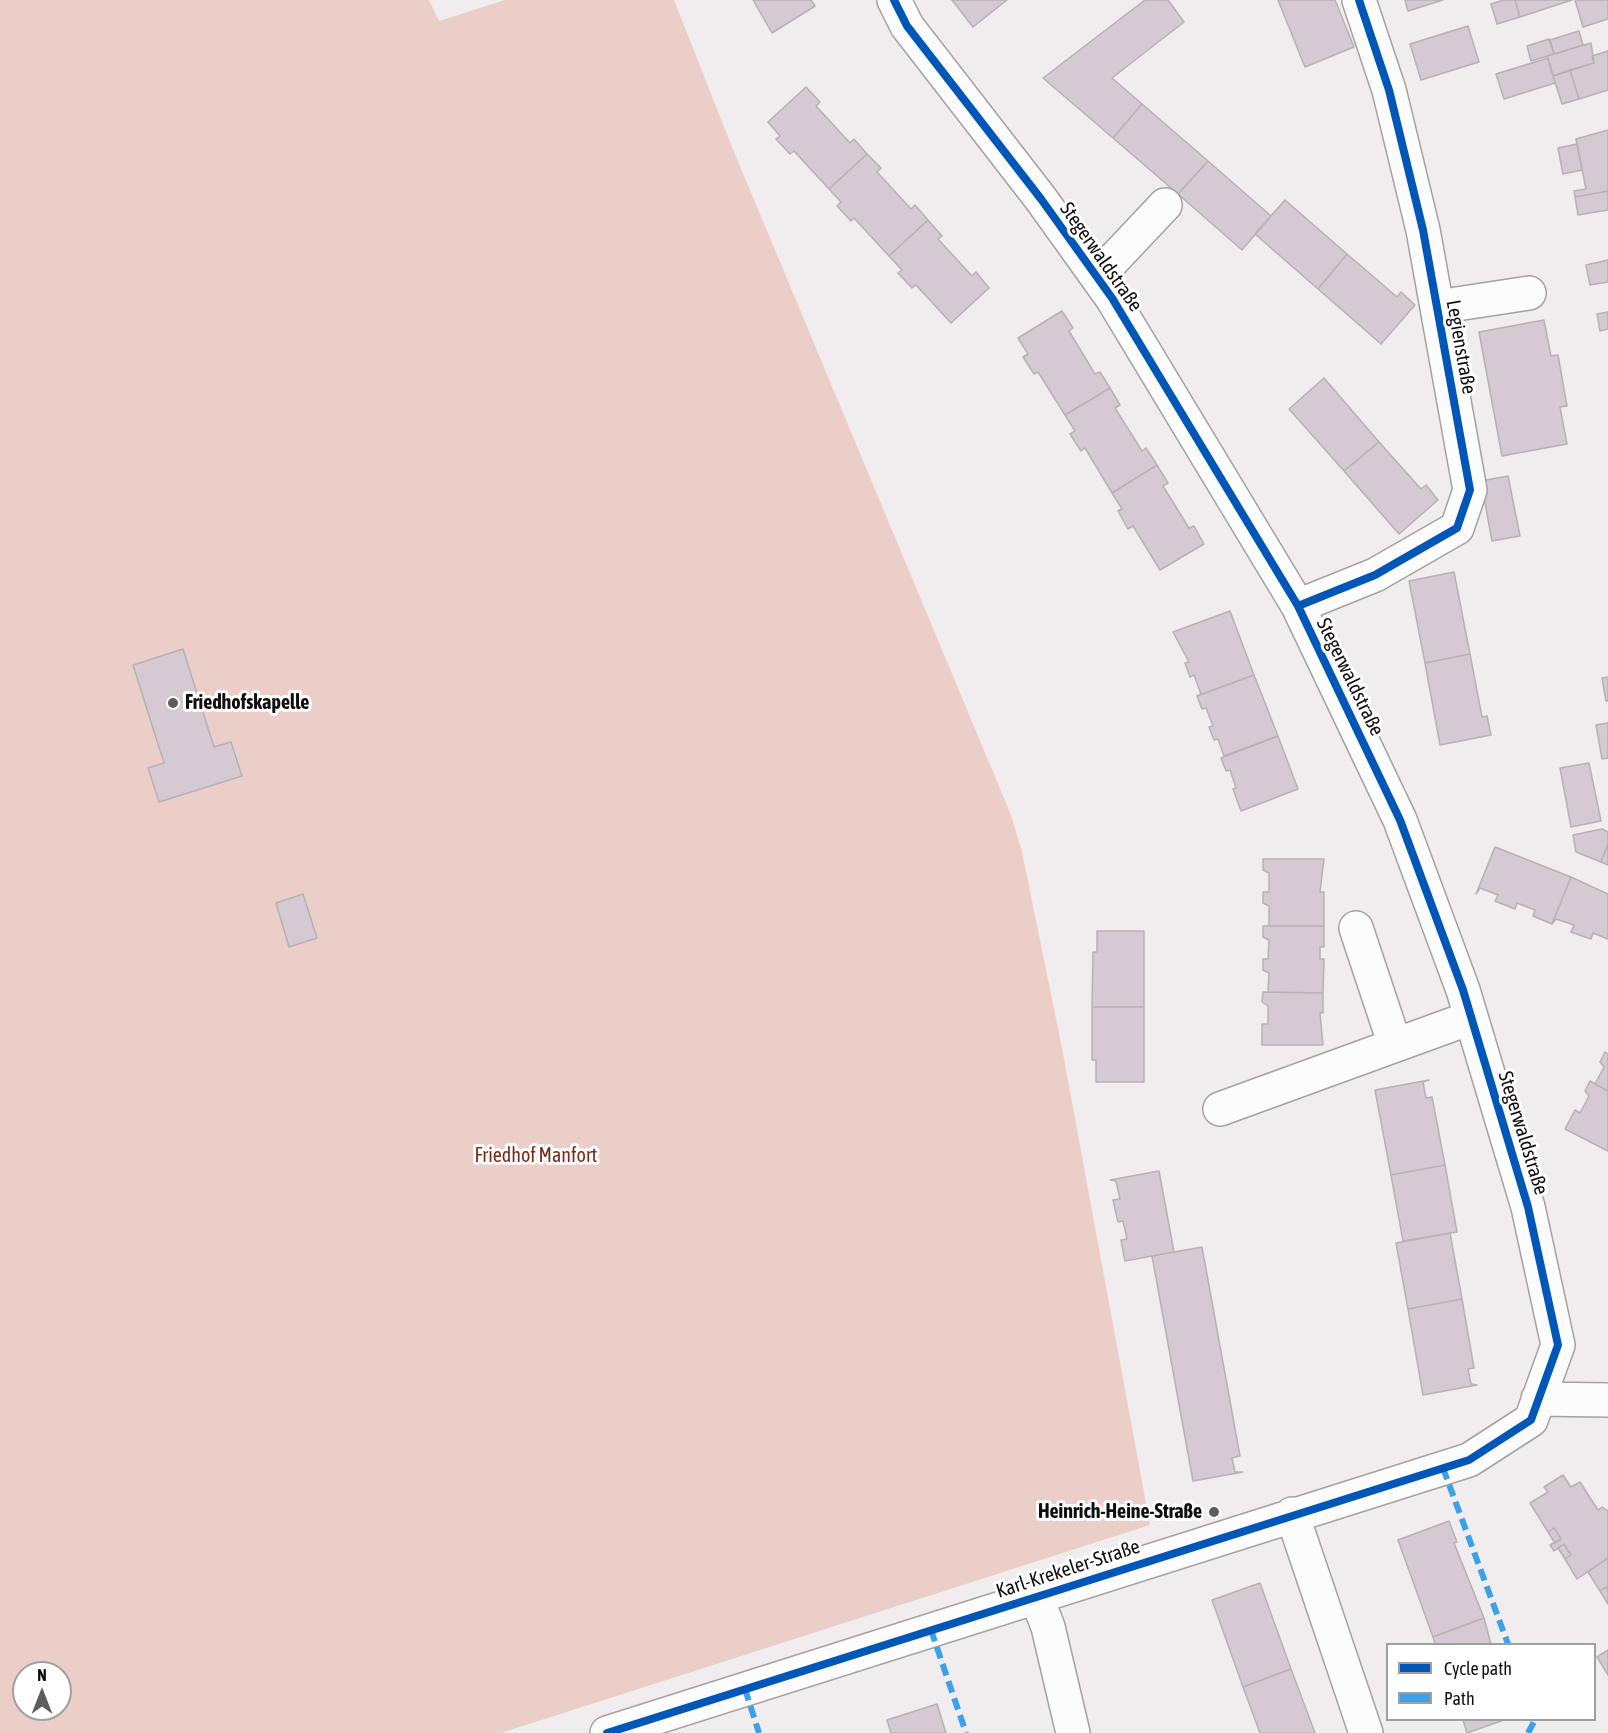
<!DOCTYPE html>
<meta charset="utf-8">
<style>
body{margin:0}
#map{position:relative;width:1608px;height:1733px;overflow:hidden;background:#f1ecee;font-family:"Asap Condensed",sans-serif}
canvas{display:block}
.legend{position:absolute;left:1386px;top:1643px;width:210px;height:78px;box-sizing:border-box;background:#fff;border:2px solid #a09f9f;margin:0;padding:8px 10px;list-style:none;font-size:18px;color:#120e10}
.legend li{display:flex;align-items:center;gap:12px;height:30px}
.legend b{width:30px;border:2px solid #a09f9f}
.north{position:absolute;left:12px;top:1661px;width:60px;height:60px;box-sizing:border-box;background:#fff;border:2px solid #a09f9f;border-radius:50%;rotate:0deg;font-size:16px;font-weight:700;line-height:24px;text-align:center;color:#120e10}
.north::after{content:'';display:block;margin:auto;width:21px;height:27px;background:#605c5e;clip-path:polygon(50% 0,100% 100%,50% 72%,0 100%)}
</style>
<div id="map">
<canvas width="1608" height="1733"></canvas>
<ul class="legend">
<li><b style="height:8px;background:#0057b8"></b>Cycle path</li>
<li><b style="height:8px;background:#3da1ea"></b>Path</li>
</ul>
<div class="north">N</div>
</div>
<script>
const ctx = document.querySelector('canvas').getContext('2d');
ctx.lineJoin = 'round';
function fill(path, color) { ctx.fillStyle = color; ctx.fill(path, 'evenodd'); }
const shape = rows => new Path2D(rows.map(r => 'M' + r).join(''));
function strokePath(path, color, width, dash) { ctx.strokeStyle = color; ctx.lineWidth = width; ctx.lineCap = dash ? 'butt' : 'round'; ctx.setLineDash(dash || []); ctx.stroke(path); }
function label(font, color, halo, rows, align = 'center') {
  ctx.font = font + ' "Asap Condensed",sans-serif'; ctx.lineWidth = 6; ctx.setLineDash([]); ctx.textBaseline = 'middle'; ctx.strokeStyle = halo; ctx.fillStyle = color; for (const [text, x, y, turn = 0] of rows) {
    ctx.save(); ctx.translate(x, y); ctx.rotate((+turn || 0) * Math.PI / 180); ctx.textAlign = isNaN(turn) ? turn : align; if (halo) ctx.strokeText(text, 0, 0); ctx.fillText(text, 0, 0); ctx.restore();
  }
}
fill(shape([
 [0,0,429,0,439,21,505,0,674,0,732,147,1011,815,1022,852,1062,1048,1150,1525,501,1733,0,1733],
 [24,1673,60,1673,60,1709,24,1709]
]), '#eccec9');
const building = shape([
 [753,0,811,0,815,6,772,33,753,0],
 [952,0,1007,0,973,27,952,0],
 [1145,0,1168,0,1184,22,1112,78,1142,104,1113,138,1043,78,1145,0],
 [1278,0,1335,0,1354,47,1305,67,1278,0],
 [1405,0,1443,0,1408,11,1405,0],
 [1504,0,1515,0,1520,17,1497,24,1491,4,1504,0],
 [1515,0,1572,0,1520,17,1515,0],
 [1575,0,1608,0,1608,19,1583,27,1575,0],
 [1468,26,1479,62,1421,80,1410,44,1468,26],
 [1579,31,1583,45,1554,54,1550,40,1579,31],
 [1549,39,1554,54,1531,61,1527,46,1549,39],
 [1591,43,1594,63,1553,76,1547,56,1591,43],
 [1608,51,1608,90,1579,99,1570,70,1594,63,1592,56,1608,51],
 [1548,58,1555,83,1504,99,1496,74,1548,58],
 [1570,70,1579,99,1562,104,1553,76,1570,70],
 [806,87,820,102,816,106,850,143,854,139,867,154,829,189,794,151,790,154,776,139,780,136,768,122,806,87],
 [1142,104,1208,161,1178,194,1113,138,1142,104],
 [1608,130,1608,191,1575,197,1574,191,1586,189,1576,139,1608,130],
 [1577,144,1582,170,1563,174,1558,148,1577,144],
 [867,154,881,168,877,172,911,209,915,205,928,220,889,256,854,218,851,221,837,206,841,202,829,189,867,154],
 [1208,161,1271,216,1242,250,1178,194,1208,161],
 [1608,191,1608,210,1578,215,1575,197,1608,191],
 [1285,200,1347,254,1318,289,1255,234,1285,200],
 [928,220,942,236,938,239,972,276,976,272,989,288,951,323,916,285,912,288,898,273,902,270,889,256,928,220],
 [1347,254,1397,297,1401,292,1415,305,1381,344,1318,289,1347,254],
 [1608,260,1608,282,1590,285,1586,265,1608,260],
 [1062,311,1073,328,1069,331,1095,374,1100,372,1110,388,1065,415,1038,372,1034,374,1023,357,1028,354,1018,338,1062,311],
 [1608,312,1608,329,1600,331,1597,314,1608,312],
 [1544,320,1551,356,1558,355,1567,406,1560,407,1567,444,1502,456,1479,332,1544,320],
 [1324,378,1379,442,1344,471,1289,409,1324,378],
 [1110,388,1120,405,1115,408,1142,451,1146,448,1157,465,1112,493,1085,448,1081,451,1070,434,1075,431,1065,415,1110,388],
 [1379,442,1421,489,1426,485,1438,500,1399,534,1344,471,1379,442],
 [1157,465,1168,483,1163,486,1189,528,1194,526,1204,544,1160,570,1133,526,1128,529,1118,511,1122,509,1112,493,1157,465],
 [1508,476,1520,536,1492,541,1481,481,1508,476],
 [1454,572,1470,654,1425,663,1409,581,1454,572],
 [1230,611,1254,675,1197,696,1201,694,1194,675,1190,677,1185,663,1189,662,1173,632,1230,611],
 [183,649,214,747,231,742,242,776,159,802,148,768,164,763,133,665,183,649],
 [1470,654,1482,717,1487,716,1491,735,1440,745,1425,663,1470,654],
 [1254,675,1278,736,1224,756,1218,739,1214,740,1209,727,1213,726,1206,708,1202,709,1197,696,1254,675],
 [1608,677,1608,701,1606,701,1602,678,1608,677],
 [1608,723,1608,758,1602,759,1596,725,1608,723],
 [1278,736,1298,789,1241,811,1233,789,1236,788,1230,770,1226,771,1221,758,1278,736],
 [1589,763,1601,821,1571,827,1560,768,1589,763],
 [1602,829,1608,832,1608,844,1601,862,1576,852,1573,835,1602,829],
 [1608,844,1608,865,1601,862,1608,844],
 [1495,847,1571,877,1552,924,1533,916,1535,910,1517,903,1515,909,1495,901,1498,895,1480,888,1476,894,1495,847],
 [1263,859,1324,859,1320,892,1324,892,1324,926,1269,926,1269,906,1263,903,1263,892,1269,892,1269,873,1263,870,1263,859],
 [1571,877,1608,894,1608,939,1593,933,1591,939,1571,932,1574,925,1556,919,1552,924,1571,877],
 [303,894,317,938,289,947,276,903,303,894],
 [1263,926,1324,926,1324,947,1320,947,1320,959,1324,959,1323,993,1263,992,1268,992,1269,973,1263,970,1263,959,1268,959,1269,940,1263,937,1263,926],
 [1097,931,1144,931,1144,1007,1092,1007,1093,952,1097,952,1097,931],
 [1263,992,1323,993,1323,1013,1320,1013,1323,1045,1262,1045,1262,1024,1268,1024,1268,1006,1262,1002,1263,992],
 [1092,1007,1144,1007,1144,1082,1096,1082,1096,1060,1092,1060,1092,1007],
 [1605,1052,1608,1054,1608,1091,1595,1084,1604,1067,1600,1062,1605,1052],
 [1429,1080,1423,1082,1426,1098,1432,1097,1445,1165,1391,1175,1375,1090,1429,1080],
 [1590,1081,1608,1091,1608,1151,1565,1129,1575,1110,1580,1113,1589,1096,1585,1091,1590,1081],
 [1445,1165,1457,1232,1403,1241,1391,1175,1445,1165],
 [1159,1171,1174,1252,1125,1261,1121,1240,1127,1239,1123,1221,1118,1222,1113,1200,1120,1199,1116,1181,1110,1180,1159,1171],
 [1450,1233,1462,1299,1408,1309,1396,1243,1450,1233],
 [1202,1247,1240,1456,1232,1458,1235,1472,1243,1472,1193,1481,1152,1256,1202,1247],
 [1462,1299,1474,1368,1468,1369,1471,1384,1477,1385,1423,1395,1408,1309,1462,1299],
 [1563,1475,1571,1487,1580,1482,1598,1510,1602,1507,1608,1511,1608,1558,1577,1579,1565,1559,1571,1555,1564,1544,1554,1551,1550,1545,1561,1539,1554,1528,1548,1532,1530,1503,1548,1492,1544,1487,1563,1475],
 [1449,1521,1457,1542,1454,1543,1484,1618,1433,1637,1398,1540,1449,1521],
 [1554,1528,1561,1539,1555,1543,1548,1532,1554,1528],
 [1564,1544,1571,1555,1565,1559,1558,1548,1564,1544],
 [1608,1558,1608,1590,1606,1587,1600,1591,1588,1572,1608,1558],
 [1260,1583,1291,1669,1243,1687,1212,1600,1260,1583],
 [1606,1587,1608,1590,1608,1604,1600,1591,1606,1587],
 [1484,1618,1491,1644,1435,1644,1433,1637,1484,1618],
 [1608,1650,1608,1675,1597,1657,1608,1650],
 [1291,1669,1315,1733,1260,1733,1243,1687,1291,1669],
 [937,1704,946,1733,891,1733,887,1720,937,1704],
 [1463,1720,1504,1720,1467,1733,1463,1720]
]);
fill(building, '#d5c9d3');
strokePath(building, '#b6b2b4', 1.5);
const minor = shape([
 [1097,277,1165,205],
 [1437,307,1529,293],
 [1298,606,1375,575,1457,528,1470,490,1423,230,1389,90,1359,0],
 [1356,928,1395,1045],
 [1220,1109,1470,1018],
 [1538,1399,1608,1400],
 [1292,1514,1366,1733],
 [1036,1596,1048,1627,1073,1733],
 [607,1733,1469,1460,1531,1420,1558,1345,1528,1207,1463,990,1400,820,1298,606,1112,298,1041,199,907,26,894,0]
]);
strokePath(minor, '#a5a1a3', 36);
strokePath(minor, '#fdfcfc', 33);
strokePath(shape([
 [1443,1468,1508,1644],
 [931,1630,966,1733],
 [745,1689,759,1733],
 [1528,1733,1535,1720]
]), '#3da1ea', 6, [12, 6]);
strokePath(shape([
 [1298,606,1375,575,1457,528,1470,490,1423,230,1389,90,1359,0],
 [607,1733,1469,1460,1531,1420,1558,1345,1528,1207,1463,990,1400,820,1298,606,1112,298,1041,199,907,26,894,0]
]), '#0057b8', 8);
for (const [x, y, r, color] of [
 [173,703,6,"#605c5e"],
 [1214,1512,6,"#605c5e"]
]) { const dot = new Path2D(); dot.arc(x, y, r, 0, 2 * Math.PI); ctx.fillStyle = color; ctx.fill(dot); strokePath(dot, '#fff', 2); }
label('20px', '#120e10', '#fff', [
 ["Stegerwaldstraße",1101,257,55],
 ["Legienstraße",1461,347,80],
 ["Stegerwaldstraße",1350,677,64],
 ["Stegerwaldstraße",1523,1133,73],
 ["Karl-Krekeler-Straße",1068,1569,-18]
]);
label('bold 20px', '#120e10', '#fff', [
 ["Friedhofskapelle",185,703],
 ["Heinrich-Heine-Straße",1202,1512,"right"]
], 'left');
label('20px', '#792c1b', '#fff', [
 ["Friedhof Manfort",536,1156]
]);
</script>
